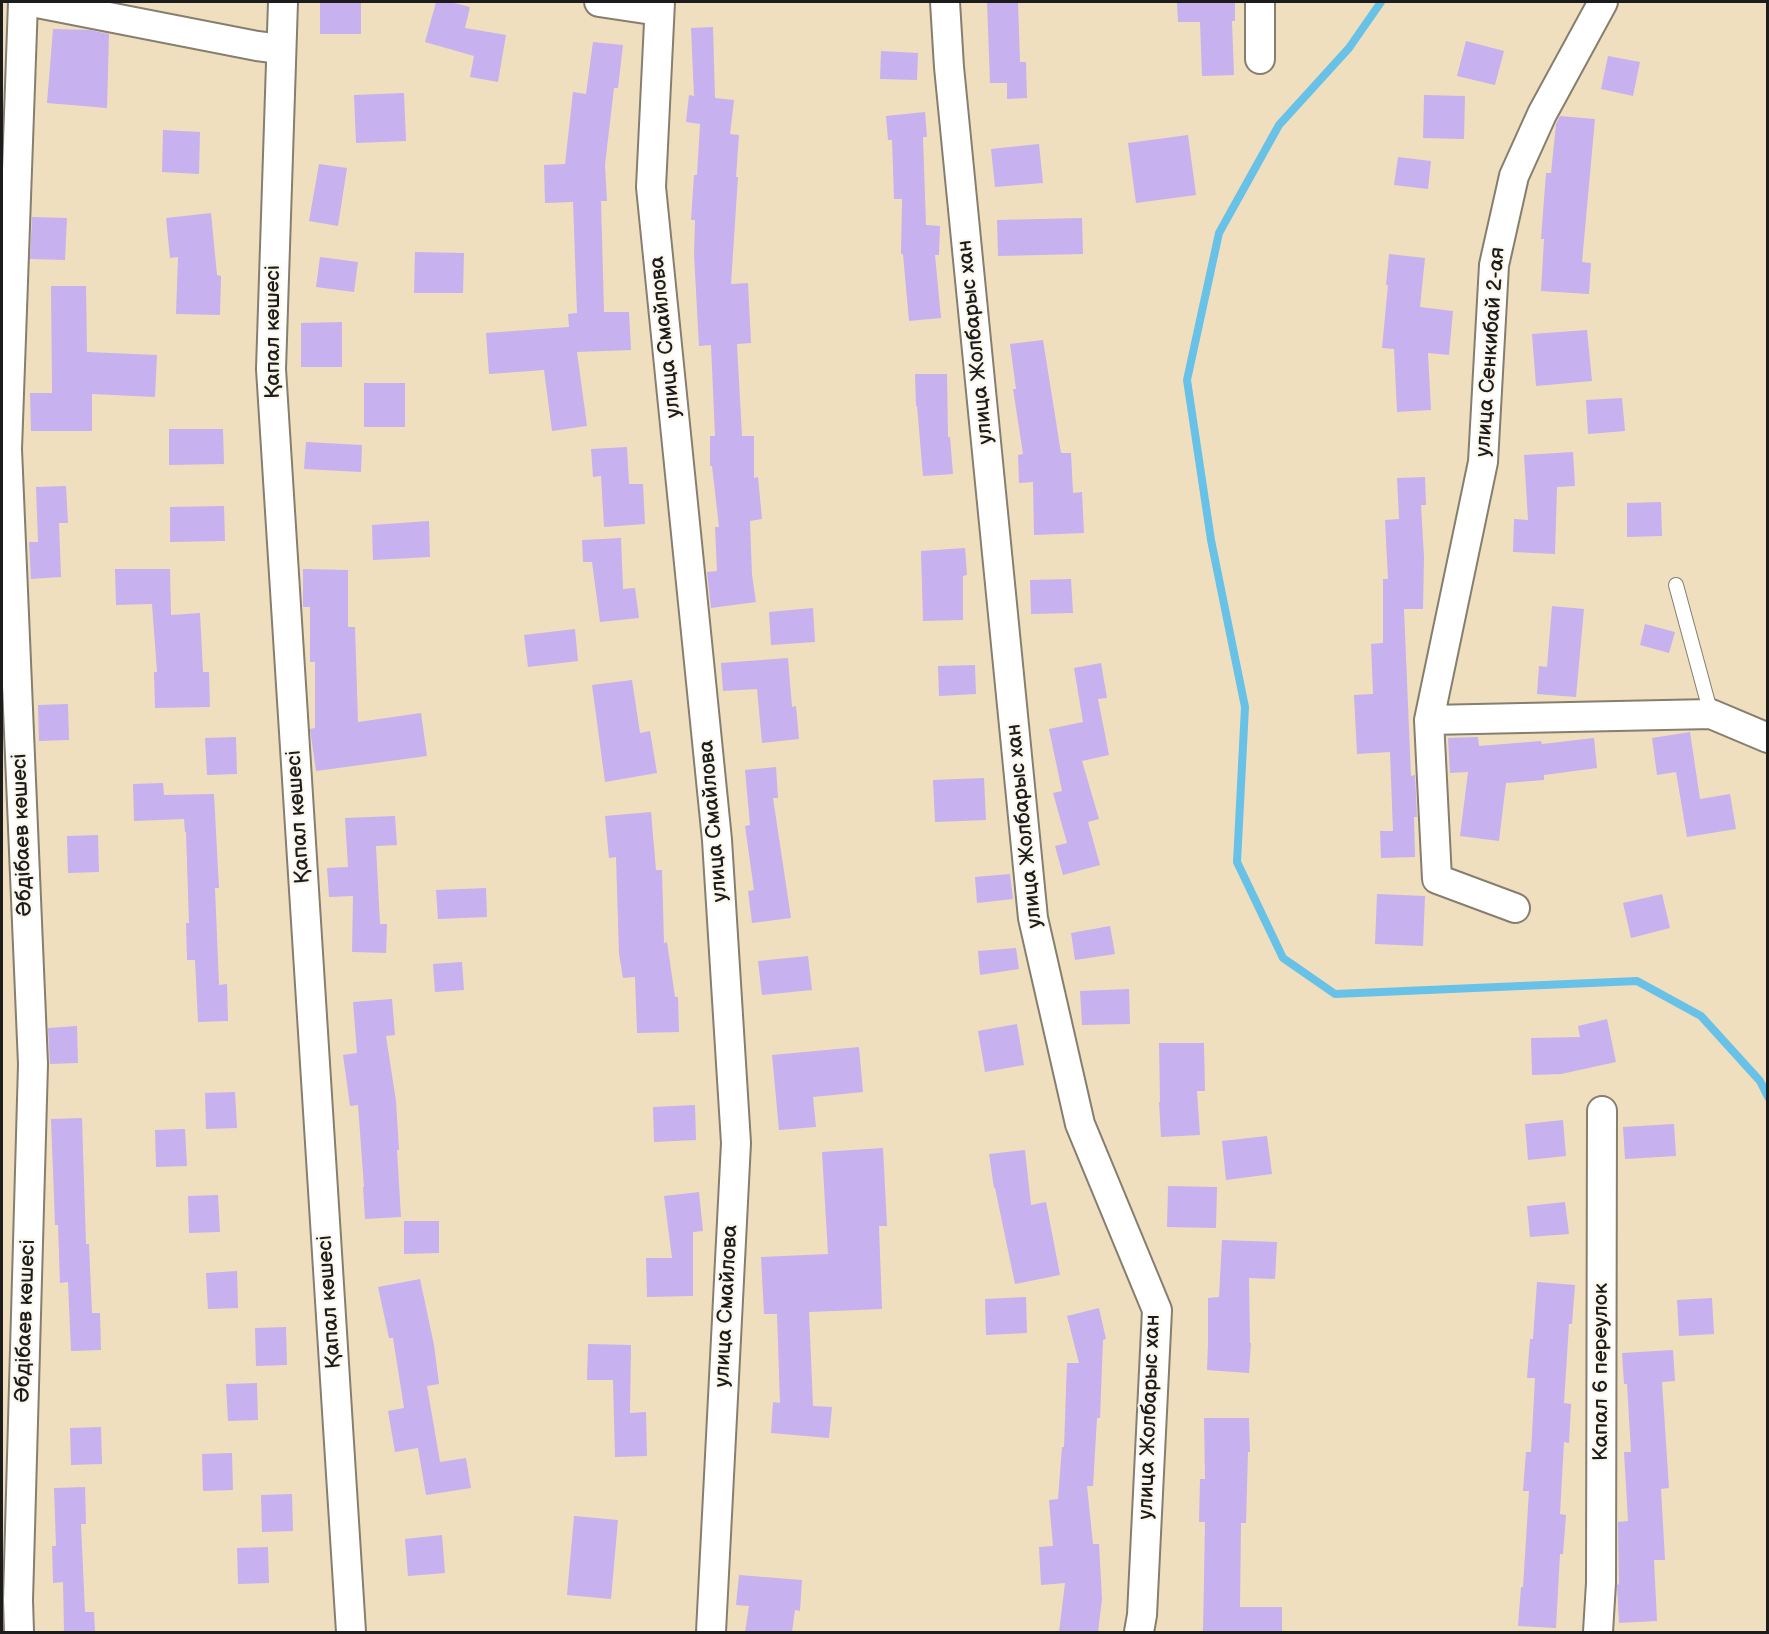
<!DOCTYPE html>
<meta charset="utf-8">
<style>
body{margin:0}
#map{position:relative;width:1769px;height:1634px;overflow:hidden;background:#efdfbf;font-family:"Balsamiq Sans",sans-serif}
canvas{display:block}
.frame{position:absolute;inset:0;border:3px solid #1c1c1c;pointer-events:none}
</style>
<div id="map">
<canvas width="1769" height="1634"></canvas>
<div class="frame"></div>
</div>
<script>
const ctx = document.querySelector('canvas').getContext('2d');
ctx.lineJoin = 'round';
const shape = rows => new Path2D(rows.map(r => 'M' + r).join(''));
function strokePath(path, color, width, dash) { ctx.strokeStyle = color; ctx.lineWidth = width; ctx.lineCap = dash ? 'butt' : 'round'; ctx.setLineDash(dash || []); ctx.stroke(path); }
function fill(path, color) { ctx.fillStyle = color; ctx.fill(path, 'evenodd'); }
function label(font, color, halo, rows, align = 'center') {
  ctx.font = font + ' "Balsamiq Sans",sans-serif'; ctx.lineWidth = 4.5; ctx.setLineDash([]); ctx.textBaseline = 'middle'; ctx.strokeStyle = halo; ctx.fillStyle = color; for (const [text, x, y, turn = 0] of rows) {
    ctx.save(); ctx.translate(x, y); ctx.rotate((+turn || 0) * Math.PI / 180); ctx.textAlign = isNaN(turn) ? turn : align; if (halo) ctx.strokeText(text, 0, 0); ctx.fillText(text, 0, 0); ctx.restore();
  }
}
strokePath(shape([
 [1381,2,1349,48,1279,125,1219,233,1187,380,1211,540,1245,707,1237,862,1283,958,1335,994,1637,981,1701,1016,1760,1081,1768,1097]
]), '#68c1e6', 8);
fill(shape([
 [320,2,361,2,361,34,320,34],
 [436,2,450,2,470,7,465,28,506,35,498,82,470,77,474,56,425,42],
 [987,2,1018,2,1020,62,1026,62,1027,98,1007,99,1007,83,990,83],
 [1177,2,1235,2,1235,21,1232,21,1234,75,1202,76,1200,22,1178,22],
 [713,27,715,98,734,100,730,134,739,135,736,177,738,177,731,284,748,283,751,343,737,344,742,436,754,436,754,478,758,477,762,519,750,521,752,575,756,602,711,608,707,572,717,571,715,527,719,527,712,466,710,466,710,436,715,436,711,345,699,346,694,255,695,220,691,220,694,175,697,175,700,124,686,122,689,95,694,96,691,28],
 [53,29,90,30,109,34,107,108,47,103],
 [1466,41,1504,51,1495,85,1457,76],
 [593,42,623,45,618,88,614,88,605,165,607,201,601,201,604,312,629,312,631,350,577,352,587,426,552,431,544,370,489,374,486,333,569,327,568,314,577,313,573,202,545,203,544,165,565,164,573,92,586,94],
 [881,51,918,53,917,80,880,79],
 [1608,56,1640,62,1633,96,1601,89],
 [404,93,406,141,356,143,354,95],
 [1424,95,1465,96,1464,139,1423,138],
 [925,112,927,137,923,137,926,225,940,226,939,255,935,255,941,318,909,321,903,254,901,254,902,199,894,199,892,140,888,140,886,116],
 [1560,116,1595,119,1582,262,1591,263,1589,294,1541,291,1544,239,1541,239,1546,173,1551,173,1556,124],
 [163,130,200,132,199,174,162,172],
 [1188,135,1196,195,1136,203,1128,143],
 [1039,144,1043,183,995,187,991,149],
 [1398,157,1431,161,1428,189,1394,185],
 [319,164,347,168,338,226,309,221],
 [211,213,217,275,221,276,220,315,176,314,178,257,170,258,166,218],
 [32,217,67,218,65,260,30,259],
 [1082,218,1083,254,998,256,997,220],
 [415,252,464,253,463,293,414,293],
 [1389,254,1425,258,1420,307,1453,311,1449,355,1428,353,1431,410,1397,412,1394,349,1382,348,1388,285,1386,285],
 [320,257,358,262,354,292,316,287],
 [51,286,86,286,87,352,157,355,155,397,92,394,92,431,31,431,30,393,52,393],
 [342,322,342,367,301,367,301,323],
 [1587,330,1592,381,1536,386,1532,334],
 [1043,340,1061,453,1071,453,1073,493,1082,492,1084,533,1034,535,1033,482,1019,483,1018,455,1023,454,1013,389,1016,389,1010,344],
 [915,374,947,374,948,437,950,437,953,474,923,476,917,406,916,406],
 [364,383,405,383,405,427,364,427],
 [1622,398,1625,431,1588,434,1586,400],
 [169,429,223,429,224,464,169,465],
 [306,442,362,445,361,472,304,469],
 [627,447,629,484,643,484,645,524,604,527,601,476,593,477,591,449],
 [1573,452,1575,486,1557,487,1555,554,1513,552,1514,519,1528,520,1524,455],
 [1425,477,1426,505,1421,505,1424,557,1423,609,1404,609,1411,776,1415,775,1417,817,1414,817,1415,857,1381,858,1380,831,1393,831,1390,752,1357,754,1354,695,1373,694,1371,644,1383,643,1383,579,1388,579,1385,520,1399,519,1397,478],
 [66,486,68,523,59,523,61,577,31,579,29,542,38,542,36,487],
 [1661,502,1662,536,1627,537,1627,503],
 [224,506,225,541,170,542,170,507],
 [429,521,430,557,373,560,372,525],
 [621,538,623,589,635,588,639,618,600,622,592,562,583,562,582,540],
 [965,548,967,575,963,576,963,620,923,621,921,551],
 [115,569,170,569,171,615,200,613,203,672,209,672,210,707,155,708,154,672,157,672,152,604,116,605],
 [303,569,348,570,348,627,355,627,358,722,421,713,427,756,316,771,310,729,315,728,315,662,310,662,310,607,303,607],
 [1071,579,1073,613,1031,614,1030,580],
 [1552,606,1584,609,1576,697,1537,694,1539,666,1547,667],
 [813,608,815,642,771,645,769,612],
 [1645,624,1675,632,1669,653,1640,645],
 [575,629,578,661,528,667,524,635],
 [788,658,792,707,796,706,799,739,762,743,757,689,723,691,721,663],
 [1101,663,1107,698,1098,699,1109,755,1082,761,1099,819,1088,822,1100,865,1063,875,1055,846,1067,843,1053,793,1062,791,1049,729,1083,722,1074,668],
 [975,665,976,694,939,696,938,666],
 [632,680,640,733,650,731,657,773,605,782,592,685],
 [68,704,69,740,39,741,38,705],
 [1690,732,1700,799,1730,794,1736,829,1687,837,1676,772,1657,775,1652,738],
 [236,737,237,774,207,775,205,738],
 [1478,737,1479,746,1541,741,1542,744,1594,738,1597,768,1544,775,1544,780,1506,783,1499,841,1460,836,1468,772,1450,773,1448,738],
 [776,767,778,798,773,798,791,918,752,923,748,891,754,890,745,826,750,825,745,770],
 [984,778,986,820,935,822,933,780],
 [163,783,164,795,214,794,219,888,215,888,219,985,227,984,228,1021,198,1022,195,960,187,960,186,923,189,923,186,832,185,832,184,819,134,821,133,784],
 [651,812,656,870,662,870,664,943,667,942,675,997,678,997,679,1032,637,1033,635,977,623,978,619,954,616,857,609,858,605,816],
 [395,816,397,845,376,846,380,924,387,924,386,953,352,952,353,896,329,897,327,868,348,867,345,818],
 [98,835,99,872,68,873,67,836],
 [1010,874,1013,899,977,903,975,877],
 [486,888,487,917,438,919,436,890],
 [1377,894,1425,896,1423,946,1375,944],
 [1662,894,1670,928,1631,938,1623,903],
 [1110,926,1115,954,1075,960,1071,933],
 [1016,948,1019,969,980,975,978,951],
 [808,956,812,990,762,995,758,961],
 [462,962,464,990,435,992,433,964],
 [1129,989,1130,1024,1082,1025,1080,991],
 [392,999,395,1035,386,1036,396,1101,399,1150,397,1150,401,1217,365,1219,363,1187,364,1187,358,1105,350,1106,343,1055,357,1053,353,1002],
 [1607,1019,1616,1062,1561,1074,1532,1075,1531,1038,1580,1037,1578,1026],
 [1017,1024,1024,1065,985,1072,978,1031],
 [77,1026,78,1063,50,1064,48,1028],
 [1159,1043,1204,1043,1205,1091,1197,1091,1200,1135,1161,1137,1159,1102,1160,1102],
 [859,1047,863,1092,813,1097,816,1127,779,1130,772,1055],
 [235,1092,237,1128,206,1129,205,1093],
 [695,1105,696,1140,654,1142,653,1107],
 [82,1118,86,1244,89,1244,92,1313,100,1313,101,1350,71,1351,68,1282,60,1283,58,1225,55,1225,51,1119],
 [1563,1120,1566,1156,1528,1160,1525,1124],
 [1674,1124,1676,1156,1625,1159,1623,1127],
 [185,1129,187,1166,156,1167,155,1130],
 [1267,1136,1272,1174,1226,1180,1222,1141],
 [883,1148,887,1226,879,1226,882,1309,809,1312,813,1406,832,1407,829,1438,771,1433,773,1402,780,1403,777,1314,764,1314,761,1257,828,1254,822,1152],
 [1025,1150,1031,1205,1046,1202,1060,1275,1015,1284,995,1188,994,1188,989,1154],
 [1168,1186,1217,1187,1216,1228,1167,1227],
 [699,1192,703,1231,693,1232,693,1296,647,1297,646,1258,672,1258,664,1196],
 [218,1195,220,1232,189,1233,188,1196],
 [1565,1202,1569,1234,1530,1237,1527,1206],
 [404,1221,439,1221,439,1253,404,1254],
 [1222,1240,1277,1242,1275,1279,1249,1278,1250,1343,1251,1343,1249,1373,1207,1370,1208,1344,1208,1298,1219,1297],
 [237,1271,238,1308,208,1309,206,1273],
 [420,1279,434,1345,439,1384,427,1386,440,1462,466,1458,471,1488,426,1495,418,1448,395,1452,388,1411,404,1408,393,1338,389,1338,378,1287],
 [1537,1282,1575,1285,1572,1324,1569,1324,1564,1403,1571,1404,1569,1443,1564,1442,1560,1514,1566,1515,1563,1554,1560,1554,1556,1628,1518,1626,1521,1587,1523,1587,1529,1491,1523,1491,1526,1452,1531,1452,1535,1378,1527,1378,1530,1339,1533,1339],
 [1026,1297,1027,1333,986,1335,985,1299],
 [1712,1298,1714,1334,1679,1336,1677,1300],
 [1099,1308,1106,1339,1103,1340,1100,1418,1097,1418,1093,1486,1087,1486,1093,1544,1099,1544,1102,1599,1098,1632,1059,1632,1065,1583,1041,1585,1039,1547,1053,1546,1049,1500,1058,1499,1062,1447,1064,1447,1067,1363,1079,1363,1067,1316],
 [286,1327,287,1365,256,1366,255,1328],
 [588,1344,631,1345,630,1413,646,1412,647,1456,615,1457,613,1380,587,1380],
 [1673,1350,1675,1381,1662,1382,1669,1488,1661,1489,1665,1560,1654,1560,1657,1621,1619,1623,1617,1585,1619,1584,1618,1522,1628,1521,1624,1452,1631,1452,1627,1384,1624,1384,1622,1353],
 [257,1383,258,1420,228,1421,226,1384],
 [1204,1418,1249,1418,1250,1452,1248,1452,1246,1523,1241,1523,1240,1607,1282,1607,1282,1632,1203,1632,1205,1522,1199,1522,1200,1479,1205,1479],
 [101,1427,102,1464,71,1465,70,1428],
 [232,1453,233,1490,203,1491,202,1454],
 [85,1487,86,1524,81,1524,85,1612,94,1612,95,1632,64,1632,63,1582,53,1583,52,1546,56,1546,54,1488],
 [292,1494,293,1531,262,1532,261,1495],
 [574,1516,618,1520,611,1599,567,1595],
 [442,1535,445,1573,408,1576,405,1539],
 [268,1547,269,1583,238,1584,237,1548],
 [739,1575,802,1580,800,1611,795,1610,792,1632,745,1632,749,1606,736,1605]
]), '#c7b1ee');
const lane = shape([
 [1676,585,1711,714]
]);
const street = shape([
 [32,2,257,46,281,49],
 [283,2,271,369,351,1632],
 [599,2,659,11],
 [660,2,651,187,717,840,736,1143,711,1632],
 [945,2,949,67,1033,918,1080,1124,1157,1310,1142,1615,1139,1632],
 [1260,2,1260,59],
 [1429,720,1711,714,1768,738],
 [1515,908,1437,879,1429,720,1483,462,1494,265,1514,176,1542,114,1603,2],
 [19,1632,18,1600,33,1064,7,449,23,2],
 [1598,1632,1601,1583,1602,1111]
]);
strokePath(lane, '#867e6e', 16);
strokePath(street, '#867e6e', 32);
strokePath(lane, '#fff', 14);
strokePath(street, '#fff', 28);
label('21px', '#1c1c1c', '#fbf7ec', [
 ["Қапал көшесі",274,332,-90],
 ["улица Смайлова",666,337,-96],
 ["улица Жолбарыс хан",976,342,-96],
 ["улица Сенкибай 2-ая",1491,352,-86],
 ["Қапал көшесі",299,817,-94],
 ["улица Смайлова",714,821,-95],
 ["улица Жолбарыс хан",1025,826,-96],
 ["Әбдібаев көшесі",23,835,-92],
 ["Қапал көшесі",330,1302,-94],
 ["улица Смайлова",727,1306,-87],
 ["Әбдібаев көшесі",26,1321,-88],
 ["Капал 6 переулок",1602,1372,-90],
 ["улица Жолбарыс хан",1150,1417,-88]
]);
</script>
